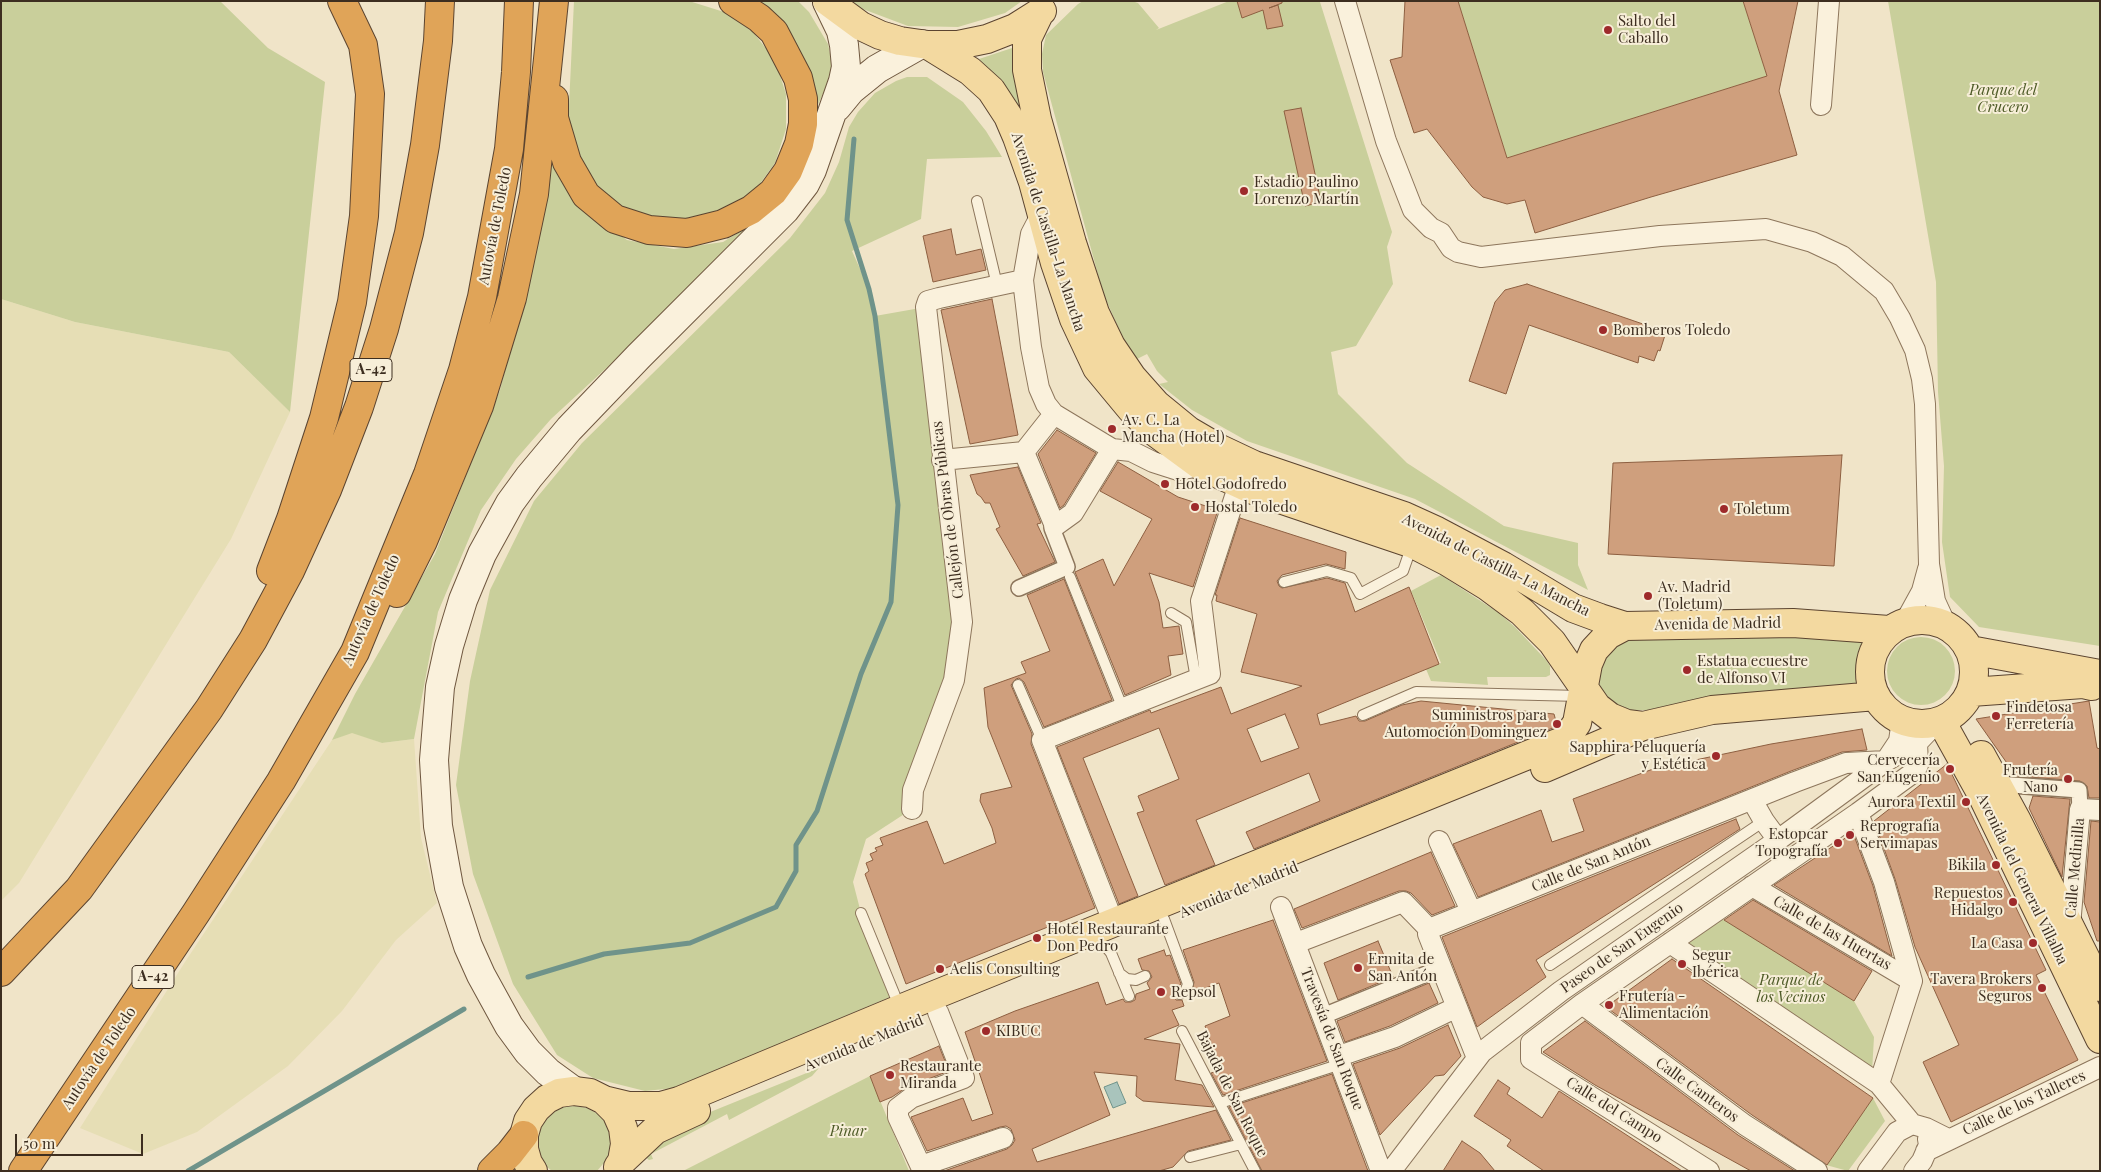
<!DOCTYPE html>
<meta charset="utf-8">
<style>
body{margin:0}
#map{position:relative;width:2101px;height:1172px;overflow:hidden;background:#f0e4c8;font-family:"Playfair Display",serif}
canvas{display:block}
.frame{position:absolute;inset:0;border:2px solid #3d2e20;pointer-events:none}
.scale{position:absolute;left:15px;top:1134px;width:128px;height:22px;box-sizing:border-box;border:2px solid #3d2e20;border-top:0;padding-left:6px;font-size:15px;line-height:18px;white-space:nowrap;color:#3d2e20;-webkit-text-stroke:4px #f7eed8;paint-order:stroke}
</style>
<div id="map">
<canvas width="2101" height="1172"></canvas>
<div class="frame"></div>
<div class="scale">50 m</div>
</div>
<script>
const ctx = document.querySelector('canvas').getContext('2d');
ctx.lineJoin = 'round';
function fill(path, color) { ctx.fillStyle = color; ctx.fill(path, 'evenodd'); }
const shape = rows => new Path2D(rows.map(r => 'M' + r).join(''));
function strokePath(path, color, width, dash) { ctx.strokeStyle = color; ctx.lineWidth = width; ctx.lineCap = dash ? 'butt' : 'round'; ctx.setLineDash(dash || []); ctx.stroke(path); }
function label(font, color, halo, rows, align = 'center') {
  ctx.font = font + ' "Playfair Display",serif'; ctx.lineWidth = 4; ctx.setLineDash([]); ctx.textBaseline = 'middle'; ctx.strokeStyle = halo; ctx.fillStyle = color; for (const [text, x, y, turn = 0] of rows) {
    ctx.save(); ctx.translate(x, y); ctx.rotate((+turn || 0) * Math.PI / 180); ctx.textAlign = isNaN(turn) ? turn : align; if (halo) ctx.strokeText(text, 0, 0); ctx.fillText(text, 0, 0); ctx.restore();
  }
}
fill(shape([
 [1,299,75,322,229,352,290,412,231,539,19,883,1,901],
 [352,732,382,743,414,739,421,838,437,903,396,940,342,1011,288,1066,197,1132,143,1154,80,1128,185,962,332,740]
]), '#e6deb5');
fill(shape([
 [1,1,220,1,268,48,325,82,290,412,229,352,75,322,1,299],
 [574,1,689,1,724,12,753,32,775,60,786,94,786,129,775,163,754,192,725,212,691,222,656,220,622,208,596,187,577,159,568,126],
 [754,1,798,1,809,12,828,44,832,63,828,83,813,115],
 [852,1,1022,1,1005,13,958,27,908,26,860,8],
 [1083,1,1132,1,1138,3,1159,28,1156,30,1229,1,1320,2,1392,232,1387,247,1393,284,1356,346,1331,352,1338,394,1407,463,1504,526,1578,543,1578,565,1588,590,1415,499,1247,441,1192,410,1159,384,1168,382,1157,371,1147,354,1133,361,1103,293,1043,72,1042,54,1046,35,1078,4],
 [1458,1,1743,1,1767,76,1507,158],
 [1888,1,2100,1,2100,646,1979,627,1950,597,1942,542,1944,466,1938,392,1936,282],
 [1015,47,1033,136,1004,86,979,59],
 [907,77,927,77,963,102,986,131,1002,157,927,159,921,219,852,251,869,289,875,316,926,307,962,622,912,809,866,839,853,882,861,913,895,995,675,1088,645,1091,593,1078,557,1055,513,984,473,874,456,785,470,681,490,590,534,501,582,443,790,238,825,193,839,162,849,127,858,112,875,93,896,81],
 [552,151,592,214,627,240,674,249,723,242,766,216,717,266,551,419,516,459,481,510,438,612,414,739,382,743,352,733,332,740,355,694,435,554,500,390,537,245],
 [1441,575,1499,613,1515,627,1546,660,1550,666,1550,675,1546,677,1487,677,1488,685,1431,681,1426,669,1441,663,1411,591],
 [1780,633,1865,639,1858,673,1860,687,1698,700,1648,710,1628,710,1613,706,1595,680,1608,647,1624,639],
 '1887 671a34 34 0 1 1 68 0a34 34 0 1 1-68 0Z',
 [1723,919,1854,1001,1874,1037,1872,1072,1683,944],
 [819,1068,812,1076,729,1120,727,1114,651,1154,653,1159,649,1160,645,1157,644,1149,693,1119],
 [870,1076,909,1171,683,1171],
 [1873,1098,1885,1121,1848,1171,1826,1165],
 [575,1106,587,1108,598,1114,606,1123,611,1134,611,1146,608,1158,597,1171,552,1171,547,1167,541,1156,538,1145,539,1132,544,1122,552,1113,563,1107]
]), '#c9cf9b');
const water = shape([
 [1117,1082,1126,1103,1113,1108,1104,1087,1117,1082]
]);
fill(water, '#a9c4bc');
strokePath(water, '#6f938a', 1);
strokePath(shape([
 [528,977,604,954,690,943,776,907,796,871,796,845,817,811,861,674,891,602,898,505,875,316,869,289,847,220,854,139],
 [188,1171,464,1009]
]), '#6f938a', 5);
const building = shape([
 [1237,1,1282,1,1282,3,1269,8,1278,5,1283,26,1267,29,1263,10,1242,18,1237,1],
 [1405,1,1458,1,1507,158,1767,76,1743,1,1798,1,1779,91,1797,155,1651,197,1535,233,1525,200,1507,204,1483,197,1472,187,1427,129,1414,133,1390,60,1402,57,1405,1],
 [1301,108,1321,202,1305,206,1284,111,1301,108],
 [951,229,956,255,981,249,986,270,933,282,923,236,951,229],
 [1527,284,1666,332,1660,351,1658,350,1654,361,1639,356,1638,363,1529,325,1506,394,1469,381,1495,302,1505,290,1527,284],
 [992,299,1018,435,970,444,941,310,992,299],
 [1057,430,1096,453,1064,505,1060,508,1038,454,1057,430],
 [1842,455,1834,566,1608,554,1613,463,1842,455],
 [1118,462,1178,497,1218,510,1193,587,1149,573,1159,602,1163,628,1179,626,1183,654,1168,656,1171,675,1125,695,1075,572,1103,559,1114,586,1152,519,1100,491,1118,462],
 [1018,467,1041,523,1037,524,1055,562,1023,576,996,529,1000,527,990,503,985,503,981,497,977,494,970,475,1018,467],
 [1240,518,1346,552,1345,569,1326,564,1282,575,1277,581,1279,586,1282,588,1327,578,1345,583,1355,612,1409,587,1439,664,1317,714,1320,725,1356,716,1359,721,1365,721,1402,705,1421,701,1554,714,1557,725,1555,727,1254,849,1246,832,1320,801,1309,773,1196,820,1215,865,1165,885,1137,813,1144,811,1138,796,1179,779,1159,728,1083,758,1138,896,1119,904,1057,747,1150,710,1151,713,1221,687,1231,714,1302,686,1241,672,1257,614,1216,601,1217,595,1215,595,1240,518],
 [1285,714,1299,748,1261,762,1247,729,1285,714],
 [1064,579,1112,700,1044,727,1024,682,1019,678,1016,679,1011,685,1032,734,1031,744,1095,908,906,984,865,874,869,871,866,863,873,860,870,854,877,851,875,848,883,845,880,838,927,821,944,864,996,843,992,828,980,801,981,794,1012,787,988,727,984,688,1026,673,1021,662,1050,651,1027,595,1064,579],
 [2089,701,2097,748,2100,749,2100,798,2089,798,2087,786,2080,781,2016,776,1976,719,2089,701],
 [1862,729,1867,750,1842,752,1791,771,1478,897,1453,844,1541,810,1552,842,1584,831,1573,799,1653,769,1771,744,1862,729],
 [1947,764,2046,970,2036,975,2078,1060,1951,1122,1923,1062,1959,1045,1915,947,1895,879,1874,821,1947,764],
 [2033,796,2070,799,2062,877,2029,808,2033,796],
 [1736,819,1740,829,1536,960,1546,977,1477,1027,1442,937,1736,819],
 [2091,821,2100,822,2100,941,2097,941,2084,902,2091,821],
 [1853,833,1873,886,1892,956,1774,885,1853,833],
 [1431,852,1455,906,1432,915,1411,893,1406,891,1399,891,1302,928,1294,909,1431,852],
 [1753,900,1872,971,1854,1001,1724,920,1753,900],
 [1273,920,1327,1061,1223,1095,1211,1073,1221,1070,1205,1026,1230,1016,1219,983,1192,993,1194,982,1183,950,1273,920],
 [1378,941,1393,977,1338,1000,1324,963,1378,941],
 [1164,950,1166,956,1170,955,1181,984,1174,990,1174,996,1176,1000,1182,1000,1184,1006,1172,1010,1179,1025,1144,1039,1180,1044,1175,1080,1202,1085,1214,1107,1143,1101,1136,1096,1137,1076,1094,1072,1110,1115,1032,1149,1037,1162,1216,1110,1231,1140,1188,1151,1173,1167,1159,1171,944,1171,1007,1149,1012,1145,1015,1140,1011,1129,1006,1126,1000,1127,927,1151,911,1117,963,1098,972,1121,993,1114,977,1066,978,1063,976,1064,965,1032,1015,1011,1098,982,1106,1005,1123,999,1125,1002,1131,1002,1135,1000,1136,994,1150,989,1147,983,1152,977,1149,971,1142,970,1138,959,1164,950],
 [1672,959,1873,1098,1827,1165,1752,1115,1606,1007,1672,959],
 [1429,983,1438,1003,1390,1026,1345,1042,1337,1021,1429,983],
 [1585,1021,1738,1135,1795,1171,1751,1171,1595,1085,1543,1052,1585,1021],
 [1448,1025,1461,1056,1444,1075,1435,1076,1380,1135,1353,1064,1400,1048,1448,1025],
 [939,1046,949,1071,907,1087,892,1097,880,1102,870,1076,939,1046],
 [1332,1074,1368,1171,1262,1171,1229,1107,1332,1074],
 [1498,1080,1510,1088,1507,1094,1542,1118,1559,1091,1682,1171,1544,1171,1507,1146,1511,1140,1474,1116,1498,1080],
 [1462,1141,1480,1153,1495,1171,1443,1171,1462,1141]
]);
fill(building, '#cf9f7d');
strokePath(building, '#8d5f41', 1);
const service = shape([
 [977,201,997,285],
 [1070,577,1123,709],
 [1284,582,1327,571,1351,578,1360,594,1403,571,1412,545],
 [1171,613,1186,622,1196,679],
 [1018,685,1042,740],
 [1363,715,1416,692,1580,696],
 [861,913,900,1008],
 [1164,919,1188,984,1185,992,1180,994],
 [1101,946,1107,948,1111,953,1129,996],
 [1550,965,1764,821],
 [1119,973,1127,979,1136,980,1145,976],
 [1182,1031,1255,1171],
 [1220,1103,1341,1064],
 [1190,1157,1241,1144]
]);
const pedestrian = shape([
 [1019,588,1067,567,1052,528,1055,526],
 [1998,784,2079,790,2080,809],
 [1323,1016,1441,968]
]);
const minor = shape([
 [1345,1,1386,141,1413,210,1431,228,1441,233,1451,248,1458,252,1481,257,1660,236,1766,229,1812,242,1842,256,1884,291,1900,318,1915,350,1922,379,1925,404,1929,564,1935,601,1946,625],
 [1821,105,1829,1],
 [1042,213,1031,234,1023,280,1031,347,1039,388,1046,404,1054,414,1112,449,1131,451,1153,462,1178,470,1201,466],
 [1054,414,1024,452,1055,526,1073,513,1112,449],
 [942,460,1024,452],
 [1905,622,1922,591,1928,569],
 [1887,759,1899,741,1902,720],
 [1752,800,1764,821,1778,840],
 [912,809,913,790,954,680,962,622,926,307,928,301,939,298,1023,280],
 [1858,813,1884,882,1912,981],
 [1439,841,1471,911],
 [1752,886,1912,981],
 [1281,907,1381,1171],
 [1114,924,1042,740,1210,674,1201,601,1239,484],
 [2070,926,2080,809,2100,810],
 [1429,929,1795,782,1846,763,1886,761],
 [1429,929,1428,934,1477,1058],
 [1296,943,1403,902,1429,929],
 [1670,943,1879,1084,1912,1124,1926,1128,1948,1139],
 [1582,1004,1745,1125,1817,1171],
 [1339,1056,1395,1037,1457,1007],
 [1879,1084,1912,981],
 [1926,1151,2100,1067],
 [921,1166,1003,1138],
 [923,1171,898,1117,898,1108,911,1098,964,1078,938,1012],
 [1391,1171,1482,1052,1561,991,1778,840,1886,761,1917,743,1937,722],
 [1709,1171,1531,1059,1531,1043,1582,1004,1858,813,1914,772,1918,765,1917,743],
 [1868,1171,1897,1132,1912,1124],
 [1914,1171,1922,1161,1929,1145,1928,1139]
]);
const secondary = shape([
 [837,107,851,90,877,69,921,44],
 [574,1091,548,1072,528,1052,509,1026,481,975,468,946,449,887,438,826,434,760,440,687,449,646,463,600,482,554,510,503,529,477,569,429,639,356,785,210,805,184,812,170,843,81,846,67,844,45,841,31,827,2]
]);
const primary = shape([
 [827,1,861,26,880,35,900,41,928,45,958,45,987,39,1015,28,1042,11],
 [1040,12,1027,39,1027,70,1037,119,1072,243,1095,313,1111,346,1132,377,1156,404,1189,431,1218,448,1254,465,1404,516,1437,531,1503,566,1573,608,1600,618,1625,626],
 [928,45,970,71,991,90,1008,116,1017,137,1033,182,1055,263,1074,319,1097,368,1131,409,1152,430,1201,466,1253,490,1413,544,1448,562,1487,586,1522,612,1552,642,1597,707,1610,717,1627,724,1643,726],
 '1870 672a52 52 0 1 1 104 0a52 52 0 1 1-104 0Z',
 [1970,650,2100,674],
 [1971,692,2083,684,2092,686],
 [1941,721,1981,793,2100,1039],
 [1981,755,2017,821,2100,987],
 [1545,768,1643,726,1712,710,1876,696],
 [604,1100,629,1106,661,1106,679,1101,900,1009,1565,740,1577,723,1588,664,1594,650,1608,635,1625,626,1793,623,1889,630],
 [622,1161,655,1130,696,1111],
 [533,1171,528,1163,524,1149,524,1135,528,1121,536,1109,547,1099,559,1093,574,1091,590,1093,604,1100,616,1112,623,1128,625,1144,622,1161,618,1167]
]);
const motorway = shape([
 [554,99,554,118,567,162,586,195,615,219,649,230,687,233,723,224,751,210,773,192,788,171,799,144,803,124,803,99,798,78,774,32,759,18,733,1],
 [271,571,291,519,324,418,352,302,364,216,370,94,363,45,342,1],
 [397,593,423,541,479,406,512,298,534,194,554,1],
 [1,972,79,889,209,709,253,640,290,571,327,490,359,407,384,329,409,233,425,145,438,41,440,1],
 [23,1171,196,913,281,781,355,652,428,474,463,370,482,297,509,149,516,72,519,1],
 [492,1171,510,1153,524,1135]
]);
strokePath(service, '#8d765c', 12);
strokePath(pedestrian, '#8d765c', 18);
strokePath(minor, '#8d765c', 22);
strokePath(secondary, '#6f573f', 30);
strokePath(primary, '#5b4430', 30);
strokePath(motorway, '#5b4430', 30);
strokePath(service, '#faf1dc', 10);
strokePath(pedestrian, '#faf1dc', 15);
strokePath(minor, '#faf1dc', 20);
strokePath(secondary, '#faf1dc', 28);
strokePath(primary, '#f3d9a0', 28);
strokePath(motorway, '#e0a458', 28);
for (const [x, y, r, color] of [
 [1608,30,5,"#9e2a2b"],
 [1244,191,5,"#9e2a2b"],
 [1603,330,5,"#9e2a2b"],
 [1112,429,5,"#9e2a2b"],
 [1165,484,5,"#9e2a2b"],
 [1195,507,5,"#9e2a2b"],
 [1724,509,5,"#9e2a2b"],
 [1648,596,5,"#9e2a2b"],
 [1687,670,5,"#9e2a2b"],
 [1996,716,5,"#9e2a2b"],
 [1557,724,5,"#9e2a2b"],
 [1716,756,5,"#9e2a2b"],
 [1950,769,5,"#9e2a2b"],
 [2068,779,5,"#9e2a2b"],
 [1966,802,5,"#9e2a2b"],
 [1850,835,5,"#9e2a2b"],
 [1838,843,5,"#9e2a2b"],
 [1996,865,5,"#9e2a2b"],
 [2013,902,5,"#9e2a2b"],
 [1037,938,5,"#9e2a2b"],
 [2033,943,5,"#9e2a2b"],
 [1682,964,5,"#9e2a2b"],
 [1358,968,5,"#9e2a2b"],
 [940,969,5,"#9e2a2b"],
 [2042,988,5,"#9e2a2b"],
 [1161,992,5,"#9e2a2b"],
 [1609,1005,5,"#9e2a2b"],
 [986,1031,5,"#9e2a2b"],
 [890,1075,5,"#9e2a2b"]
]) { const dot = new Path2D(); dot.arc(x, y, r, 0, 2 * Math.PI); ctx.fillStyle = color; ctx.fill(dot); strokePath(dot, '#f7eed8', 2); }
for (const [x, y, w] of [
 [371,370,42],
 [153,977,42]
]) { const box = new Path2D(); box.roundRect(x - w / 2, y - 11.5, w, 23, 4); ctx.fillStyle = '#f7eed8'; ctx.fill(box); strokePath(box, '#3d2e20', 1); }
label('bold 14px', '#3d2e20', null, [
 ["A-42",371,370],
 ["A-42",153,977]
]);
label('15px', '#3d2e20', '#f7eed8', [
 ["Salto del",1618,21],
 ["Caballo",1618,38],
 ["Estadio Paulino",1254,182],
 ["Lorenzo Martín",1254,199],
 ["Bomberos Toledo",1613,330],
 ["Av. C. La",1122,420],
 ["Mancha (Hotel)",1122,437],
 ["Hotel Godofredo",1175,484],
 ["Hostal Toledo",1205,507],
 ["Toletum",1734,509],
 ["Av. Madrid",1658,587],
 ["(Toletum)",1658,604],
 ["Estatua ecuestre",1697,661],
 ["de Alfonso VI",1697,678],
 ["Findetosa",2006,707],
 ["Ferretería",2006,724],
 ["Suministros para",1547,715,"right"],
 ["Automoción Dominguez",1547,732,"right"],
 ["Sapphira Peluquería",1706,747,"right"],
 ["y Estética",1706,764,"right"],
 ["Cervecería",1940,760,"right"],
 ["San Eugenio",1940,777,"right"],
 ["Frutería",2058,770,"right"],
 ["Nano",2058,787,"right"],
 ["Aurora Textil",1956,802,"right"],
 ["Reprografía",1860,826],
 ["Servimapas",1860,843],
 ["Estopcar",1828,834,"right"],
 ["Topografía",1828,851,"right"],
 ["Bikila",1986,865,"right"],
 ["Repuestos",2003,893,"right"],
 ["Hidalgo",2003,910,"right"],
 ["Hotel Restaurante",1047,929],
 ["Don Pedro",1047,946],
 ["La Casa",2023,943,"right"],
 ["Segur",1692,955],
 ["Ibérica",1692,972],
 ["Ermita de",1368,959],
 ["San Antón",1368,976],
 ["Aelis Consulting",950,969],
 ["Tavera Brokers",2032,979,"right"],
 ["Seguros",2032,996,"right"],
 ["Repsol",1171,992],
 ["Frutería -",1619,996],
 ["Alimentación",1619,1013],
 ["KIBUC",996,1031],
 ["Restaurante",900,1066],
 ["Miranda",900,1083]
], 'left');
label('italic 15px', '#4d5a26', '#f7eed8', [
 ["Parque del",2003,90],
 ["Crucero",2003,107],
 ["Parque de",1791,980],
 ["los Vecinos",1791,997],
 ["Pinar",848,1131]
]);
label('15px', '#3d2e20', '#f7eed8', [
 ["Autovía de Toledo",495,226,-79],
 ["Avenida de Castilla-La Mancha",1048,232,72],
 ["Callejón de Obras Públicas",948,510,-97],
 ["Avenida de Castilla-La Mancha",1496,565,27],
 ["Autovía de Toledo",371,610,-66],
 ["Avenida de Madrid",1718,624,-1],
 ["Calle de San Antón",1591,864,-22],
 ["Calle Medinilla",2075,868,-85],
 ["Avenida del General Villalba",2022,879,64],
 ["Avenida de Madrid",1239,890,-22],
 ["Calle de las Huertas",1832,933,30],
 ["Paseo de San Eugenio",1622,948,-35],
 ["Travesía de San Roque",1332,1039,69],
 ["Avenida de Madrid",864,1043,-22],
 ["Autovía de Toledo",99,1058,-56],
 ["Calle Canteros",1697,1090,36],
 ["Bajada de San Roque",1232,1094,63],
 ["Calle de los Talleres",2024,1103,-25],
 ["Calle del Campo",1614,1110,32]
]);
</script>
